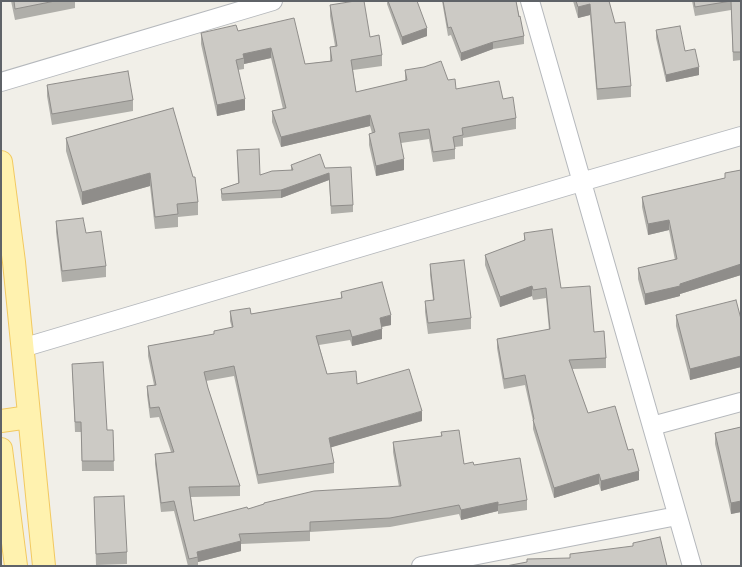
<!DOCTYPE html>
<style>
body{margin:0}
#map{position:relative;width:742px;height:567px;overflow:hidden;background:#f1efe8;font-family:"Open Sans",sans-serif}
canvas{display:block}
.frame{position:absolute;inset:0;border:2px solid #5f6368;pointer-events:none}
</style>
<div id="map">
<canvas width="742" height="567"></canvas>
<div class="frame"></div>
</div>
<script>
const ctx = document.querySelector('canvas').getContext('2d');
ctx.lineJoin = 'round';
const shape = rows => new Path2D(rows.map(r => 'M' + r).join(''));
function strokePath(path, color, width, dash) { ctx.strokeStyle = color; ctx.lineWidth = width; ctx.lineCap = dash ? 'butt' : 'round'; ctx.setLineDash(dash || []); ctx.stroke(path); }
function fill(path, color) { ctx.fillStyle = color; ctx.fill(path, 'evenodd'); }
const minor = shape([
 [530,1,692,566],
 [1,82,273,1],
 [22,348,581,182,741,136],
 [652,426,741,402],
 [421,566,677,516]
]);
const major = shape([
 [1,162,14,262,44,566],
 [1,421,29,417],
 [1,449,16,566]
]);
strokePath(minor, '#b5b8bc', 20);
strokePath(major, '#f2c960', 24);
strokePath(minor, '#fff', 18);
strokePath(major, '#fff2af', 22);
fill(shape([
 [11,1,75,1,75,8,15,20],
 [387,1,417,1,427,36,402,45,387,4],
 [442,1,516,1,524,36,524,44,493,49,461,61,451,35,448,36],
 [573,1,609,1,631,86,631,97,597,100,590,15,578,18],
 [692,1,741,1,741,60,733,61,731,10,695,16],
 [330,5,370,37,382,55,382,66,353,70,356,92,405,81,405,70,448,80,456,89,503,99,516,118,516,129,463,138,463,146,455,147,455,159,433,162,429,139,401,143,404,170,376,176,369,145,369,134,372,133,370,126,281,147,272,122,272,111,283,109,271,58,244,64,244,69,238,70,245,110,217,116,201,44,201,33,238,31,305,64,330,61,330,47,335,46,330,16],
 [656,30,685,51,699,75,666,82,656,38],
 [47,85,133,100,133,111,52,125,47,96],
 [173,108,198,202,198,215,178,217,178,227,155,229,150,186,82,205,66,151,66,138],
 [237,150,260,175,291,170,291,165,325,168,353,205,353,212,331,214,329,180,281,198,222,201,221,197,221,189,238,183],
 [741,170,741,275,680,294,680,296,645,305,638,279,638,268,675,260,669,230,648,235,642,207,642,197,725,178,725,173],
 [56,221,86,233,106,266,106,277,62,282,56,232],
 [524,233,561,288,594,332,606,358,606,368,572,369,588,413,628,450,639,480,601,491,599,484,554,498,533,429,533,421,525,385,504,389,497,348,497,339,549,330,546,298,533,300,532,296,500,307,485,265,485,255,524,241],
 [430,264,471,318,471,329,428,334,425,312,425,301,433,300,430,275],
 [341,292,391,325,382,327,382,339,352,346,350,340,319,345,327,374,357,384,422,421,331,447,334,463,334,473,258,484,234,376,206,381,208,388,240,486,240,496,191,497,194,521,248,509,399,487,393,452,393,442,441,437,441,432,464,464,474,465,527,500,527,510,498,514,498,511,461,520,459,514,390,527,310,532,310,541,241,544,241,551,198,562,198,566,188,566,174,511,161,512,155,464,155,454,171,452,159,417,150,418,147,395,147,386,154,385,148,356,148,346,214,334,214,331,232,328,230,321,230,311,251,314,341,299],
 [676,315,741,319,741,367,690,380,676,326],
 [72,364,107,430,113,430,114,471,82,471,81,432,75,432],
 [741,427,741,512,731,514,715,444,715,433],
 [94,497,127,552,127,564,96,565]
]), '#afaea9');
fill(shape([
 [590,4,590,15,578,18,578,7],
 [427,28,427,36,402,45,402,37],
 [493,42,493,49,461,61,461,53],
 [271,48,271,58,244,64,244,58,243,54],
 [699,67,699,75,666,82,666,75],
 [245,99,245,110,217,116,217,105],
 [370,115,370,126,281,147,281,137],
 [404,159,404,170,376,176,376,166],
 [150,173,150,186,82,205,82,192],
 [329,173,329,180,281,198,281,190],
 [669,220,669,230,648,235,648,224],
 [741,264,741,275,680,294,680,296,645,305,645,294],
 [532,286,532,296,500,307,500,297],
 [391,315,391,325,380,327,380,318],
 [382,329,382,339,352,346,352,337],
 [741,356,741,367,690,380,690,369],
 [422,411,422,421,329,448,329,438],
 [639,471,639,480,601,491,601,481],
 [599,474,599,484,554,498,554,488],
 [741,501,741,512,731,514,731,503],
 [498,502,498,511,461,520,461,510],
 [241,541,241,551,198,562,197,552]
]), '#8f8d8a');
const building = shape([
 [14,1,55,1,15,9,14,1],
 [355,1,364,1,370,37,379,35,382,55,351,60,356,92,407,80,405,70,424,67,441,61,448,80,455,79,456,89,499,81,503,99,513,97,516,118,462,128,463,135,453,137,455,149,433,152,429,129,399,133,404,159,376,166,369,134,375,132,370,115,281,137,272,111,286,108,271,48,243,54,244,58,236,60,245,99,217,105,201,33,236,25,238,31,294,18,305,64,332,61,330,47,337,46,330,5,355,1],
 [388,1,417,1,427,28,402,37,388,1],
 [443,1,516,1,519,17,520,16,524,36,493,42,461,53,451,27,448,28,443,1],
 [576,1,609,1,615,23,625,22,631,86,597,89,590,4,578,7,576,1],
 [694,1,741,1,741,52,733,52,731,1,695,7,694,1],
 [680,26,685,51,695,49,699,67,666,75,656,30,680,26],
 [128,71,133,100,52,114,47,85,128,71],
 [173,108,193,177,195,177,198,202,177,204,178,214,155,217,150,173,82,192,66,138,173,108],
 [259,149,260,175,272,171,293,170,291,165,320,154,325,168,351,167,353,205,331,206,329,173,281,190,222,194,221,189,239,183,237,150,259,149],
 [741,170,741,264,680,284,680,286,645,294,638,268,677,259,669,220,648,224,642,197,725,178,725,173,741,170],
 [83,218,86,233,101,231,106,266,62,271,56,221,83,218],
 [552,229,561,288,590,286,594,332,604,331,606,358,569,360,588,413,615,406,628,450,633,449,639,471,601,481,599,474,554,488,533,420,534,419,525,375,504,379,497,339,550,329,546,288,533,290,532,286,500,297,485,255,525,240,524,233,552,229],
 [464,260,471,318,428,323,425,301,434,300,430,264,464,260],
 [382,282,391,315,380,318,382,329,352,337,350,330,316,336,327,374,356,371,357,384,409,369,422,411,329,438,334,463,258,475,234,366,204,372,208,388,240,486,189,487,194,521,247,507,248,509,264,504,264,503,314,491,401,486,393,442,442,436,441,432,459,430,464,464,473,462,474,465,520,458,527,500,498,505,498,502,461,510,459,505,390,518,310,522,310,531,239,534,241,541,197,552,198,557,189,559,174,501,161,503,155,454,174,452,159,407,150,408,147,386,156,385,148,346,214,334,214,331,233,327,230,311,250,308,251,314,342,298,341,292,382,282],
 [736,300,741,319,741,356,690,369,676,315,736,300],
 [103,362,107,430,113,430,114,461,82,461,81,422,75,422,72,364,103,362],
 [741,427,741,501,731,503,715,433,741,427],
 [124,496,127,552,96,554,94,497,124,496],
 [660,537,667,566,506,566,527,562,527,559,570,558,570,554,633,546,633,543,660,537]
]);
fill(building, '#cccac5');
strokePath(building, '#8f8d8a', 1);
</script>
